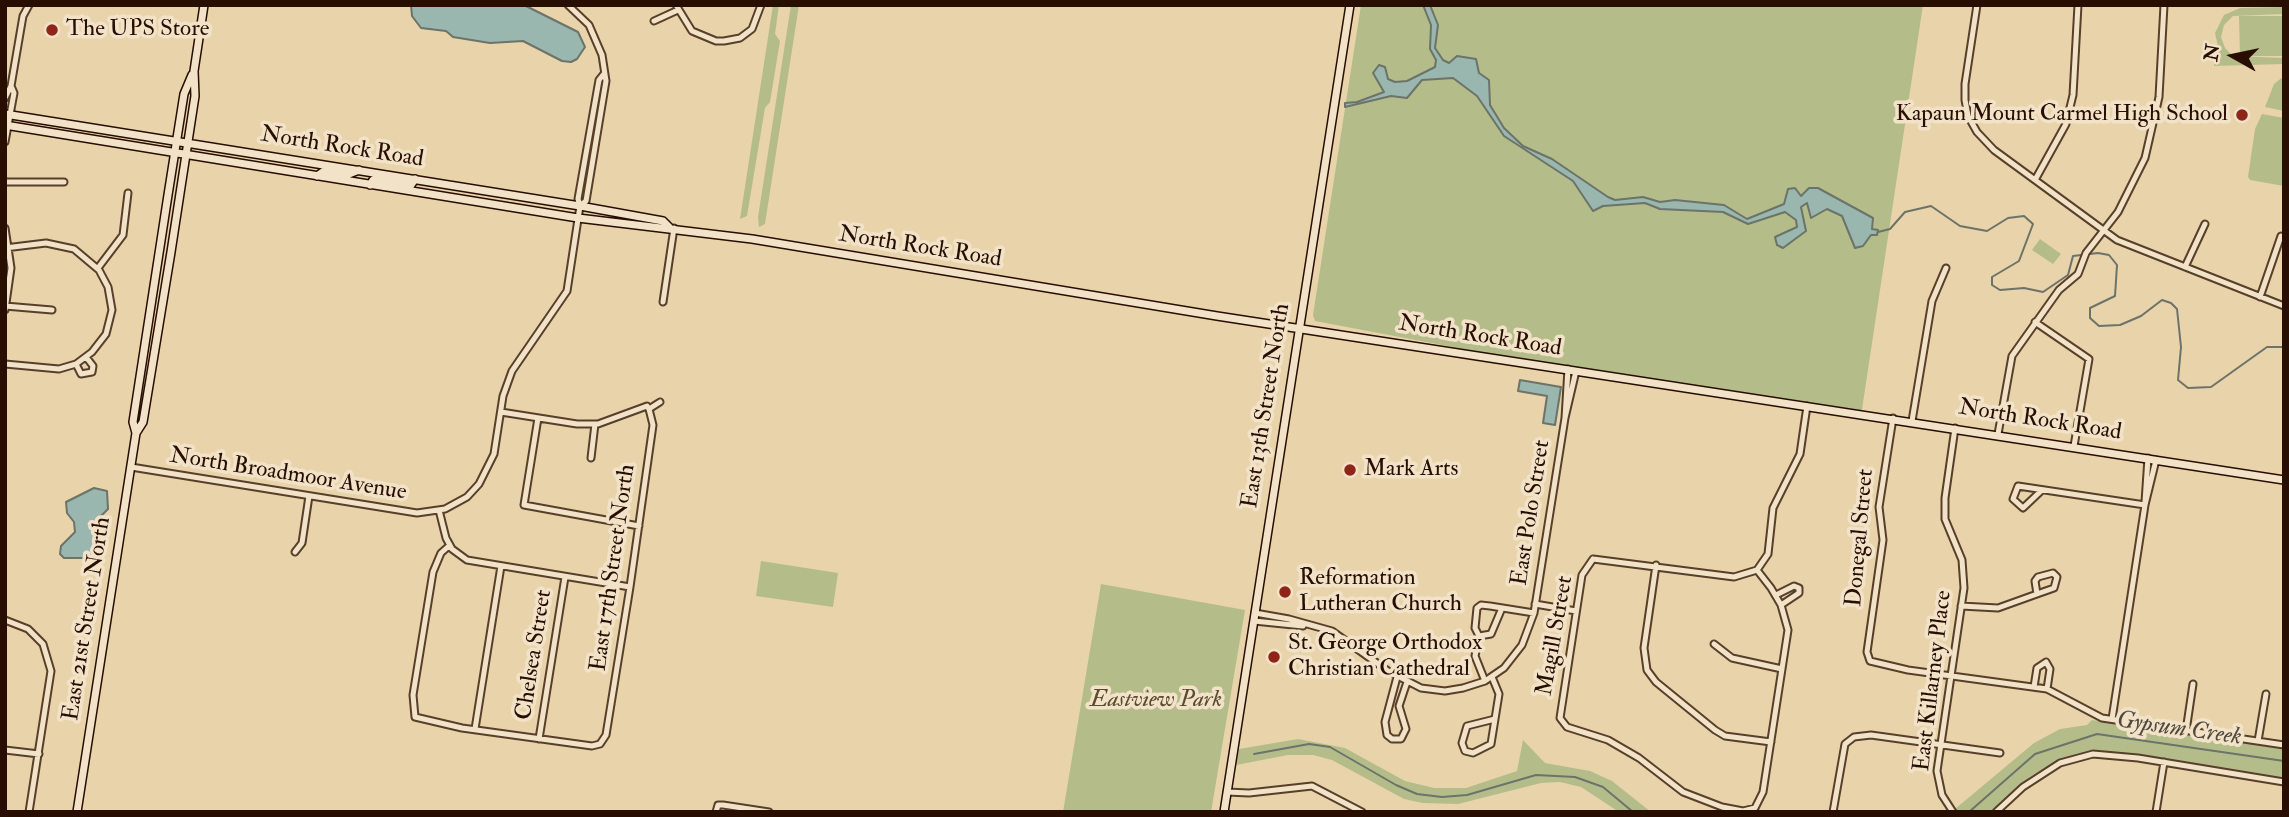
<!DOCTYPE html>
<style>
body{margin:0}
#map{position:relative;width:2289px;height:817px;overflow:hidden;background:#e9d3aa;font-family:"IM FELL Double Pica",serif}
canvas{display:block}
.frame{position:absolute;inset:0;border:7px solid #280e00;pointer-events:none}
.north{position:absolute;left:2198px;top:21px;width:70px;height:70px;-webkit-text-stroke:5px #f1e2c8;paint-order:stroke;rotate:279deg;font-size:19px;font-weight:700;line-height:28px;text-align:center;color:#280e00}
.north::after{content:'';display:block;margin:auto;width:24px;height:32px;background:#280e00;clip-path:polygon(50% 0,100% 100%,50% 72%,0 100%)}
</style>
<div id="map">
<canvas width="2289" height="817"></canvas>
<div class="frame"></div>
<div class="north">N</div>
</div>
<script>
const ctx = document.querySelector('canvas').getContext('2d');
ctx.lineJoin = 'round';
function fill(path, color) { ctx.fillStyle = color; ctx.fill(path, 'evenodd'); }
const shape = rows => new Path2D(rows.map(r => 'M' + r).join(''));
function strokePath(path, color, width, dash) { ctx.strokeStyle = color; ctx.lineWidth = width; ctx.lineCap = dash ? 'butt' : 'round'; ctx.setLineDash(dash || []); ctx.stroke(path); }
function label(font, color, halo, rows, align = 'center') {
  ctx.font = font + ' "IM FELL Double Pica",serif'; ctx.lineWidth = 7; ctx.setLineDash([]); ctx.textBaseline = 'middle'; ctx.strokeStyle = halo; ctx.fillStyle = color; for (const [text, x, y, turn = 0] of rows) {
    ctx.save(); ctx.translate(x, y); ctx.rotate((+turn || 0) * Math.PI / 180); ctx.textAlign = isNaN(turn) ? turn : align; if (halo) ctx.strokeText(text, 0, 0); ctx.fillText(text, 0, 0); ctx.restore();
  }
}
fill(shape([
 [773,5,779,5,775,34,780,41,770,102,765,108,747,216,740,219],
 [791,5,799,5,765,224,759,227,758,217],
 [1361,5,1923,5,1861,416,1590,373,1315,321,1313,315],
 [2284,7,2284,14,2233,16,2224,25,2221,37,2225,48,2233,56,2284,58,2284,64,2214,66,2214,51,2219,51,2215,33,2224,15,2240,8],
 [2239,16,2284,16,2284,56,2240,56],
 [2284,76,2284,111,2265,107,2274,84],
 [2262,114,2284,118,2284,186,2250,180,2248,177,2255,129],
 [2040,239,2061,254,2053,264,2032,250],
 [761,561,838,573,833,607,756,596],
 [1101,584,1245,610,1211,812,1063,812],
 [2092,720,2284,749,2284,779,2123,753,2094,751,2057,761,2031,776,1990,812,1957,812,1955,809,2034,743,2060,729,2087,725],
 [1298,739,1345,748,1405,781,1434,788,1466,788,1517,771,1523,740,1545,763,1590,771,1612,781,1651,812,1619,812,1581,787,1560,782,1541,783,1458,804,1423,803,1404,799,1332,760,1313,755,1288,755,1236,765,1239,749]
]), '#b4bd8a');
const water = shape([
 [411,5,524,5,578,32,585,47,577,59,571,62,562,61,523,41,490,43,453,37,446,31,421,28,412,16,411,5],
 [1423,5,1430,5,1438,25,1435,48,1443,60,1449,63,1457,56,1476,59,1479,73,1489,80,1490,105,1504,128,1523,146,1552,159,1608,197,1615,200,1643,197,1660,202,1675,200,1724,205,1747,219,1784,204,1788,189,1795,188,1801,196,1809,188,1818,188,1873,218,1872,229,1878,230,1877,235,1871,235,1863,246,1855,248,1842,216,1827,209,1811,218,1807,203,1801,207,1806,231,1783,248,1777,245,1775,237,1797,227,1796,220,1785,212,1748,224,1723,212,1660,209,1645,203,1603,206,1593,211,1573,181,1504,136,1477,96,1453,78,1422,80,1407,98,1391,96,1345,107,1345,103,1357,102,1384,92,1373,73,1379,65,1385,67,1388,79,1395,82,1407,81,1435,67,1436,60,1430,49,1431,25,1423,5],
 [1520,380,1561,387,1555,425,1543,423,1547,396,1518,391,1520,380],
 [94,488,107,491,108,509,96,521,97,540,90,558,64,558,60,554,61,546,75,532,74,522,67,513,66,502,94,488]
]);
fill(water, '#99b7af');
strokePath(water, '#6c7369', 2);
strokePath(shape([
 [1878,232,1890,229,1905,212,1931,206,1960,226,1987,231,2008,218,2024,216,2033,224,2019,261,1992,277,1992,285,2000,290,2024,288,2043,292,2068,275,2073,256,2098,253,2109,255,2117,265,2115,296,2090,308,2090,318,2099,326,2120,325,2141,316,2162,300,2171,303,2177,309,2181,347,2178,380,2188,388,2211,387,2267,347,2284,347],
 [1254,754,1309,744,1330,747,1396,785,1417,794,1442,797,1467,795,1536,775,1575,777,1603,787,1633,812],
 [1969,812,2035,754,2097,734,2284,761]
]), '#6c7369', 2);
const minor = shape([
 [568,5,589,25,602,55,606,81,586,201,580,206],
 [676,5,692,31,716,41,724,41,740,38,752,29,761,5],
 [1977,5,1965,84,1965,100,1968,116,1977,132,1994,150,2117,240,2284,306],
 [654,21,678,10],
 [5,98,11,86,23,16,29,5],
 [5,142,14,93,11,86],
 [2035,180,2066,124,2073,95,2078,5],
 [5,182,64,182],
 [5,228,11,268,5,310],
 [5,248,46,243,74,249,99,270,108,287,112,310,106,334,92,352,76,364,59,369,5,364],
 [2185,267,2205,224],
 [98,268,123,235,128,193],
 [2260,297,2281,236],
 [663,302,674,228],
 [5,306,52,310],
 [2035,322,2089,359,2074,446],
 [76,364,81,374,92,372,93,366,86,357],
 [501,412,577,424,598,424,647,406,649,409],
 [1565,418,1568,369],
 [1893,418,1879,507,1883,540,1867,652,1870,661,1908,670,2047,689,2102,718,2284,745],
 [1912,421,1932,301,1946,268],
 [1998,434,2012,356,2059,290,2078,274,2086,253,2118,212,2145,158,2159,97,2164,5],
 [591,458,595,424],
 [131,467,417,513,445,509,467,497,479,484,494,454,503,396,512,371,567,291,580,206,578,199,599,80,603,75],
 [2042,490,2023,508,2013,499,2018,486,2145,505],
 [2145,502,2148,458],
 [524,505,639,526],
 [524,505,538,418],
 [439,510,446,538,452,549,467,560,630,587],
 [450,545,441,553,433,572,413,695,415,717,462,728,592,746,600,744,606,735,630,587,653,425,649,409,660,402],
 [295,552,302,543,309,496],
 [1593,559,1734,577,1757,570,1771,588,1781,605,1788,630,1763,792,1755,808,1743,811,1722,807,1683,792,1639,758,1608,740,1567,727,1560,718,1582,575,1593,559],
 [1656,565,1644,648,1647,670,1656,682,1715,730,1725,736,1771,742],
 [1757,570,1768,554,1773,508,1800,454,1807,406],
 [1776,595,1794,586,1799,588,1799,593,1781,605],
 [1535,604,1576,611],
 [1961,606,1998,608,2037,594,2054,588,2057,577,2053,573,2038,577,2035,581,2037,594],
 [1502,608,1491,634,1479,636,1475,628,1477,608,1481,605,1490,606,1534,613],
 [1255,613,1289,619,1332,631,1388,671,1421,688,1445,691,1463,688,1485,681,1504,668,1522,645,1534,613,1565,418,1576,371],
 [5,620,28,629,43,644,51,671,29,812],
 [1254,621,1303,626],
 [1479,636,1475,656,1485,681],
 [1714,644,1732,658,1782,669],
 [1397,677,1385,722,1387,735,1392,739,1401,739,1406,729,1399,706,1407,682],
 [1492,677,1499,694,1491,744,1473,753,1465,751,1462,743,1467,726,1495,719],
 [2034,687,2037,668,2046,662,2050,669,2047,689],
 [2112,719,2145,505,2156,460],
 [475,729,501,566],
 [2186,731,2193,684],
 [539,739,565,577],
 [2258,741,2266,694],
 [5,750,39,754],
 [1227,792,1249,793,1312,786,1362,812],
 [716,812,718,805,723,805,769,812],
 [1833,812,1845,744,1854,737,1871,735,2000,753],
 [1953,812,1942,795,1937,771,1964,588,1962,560,1945,519,1945,498,1955,428],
 [1996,812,2023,787,2060,763,2093,754,2138,758,2284,782],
 [2156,812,2164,762]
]);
const secondary = shape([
 [5,114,580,206,663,221,670,228],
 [5,125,578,218,752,239,1217,316,2284,480],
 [317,176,324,171,349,174,359,170],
 [370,185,373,180,411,185,415,179],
 [136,433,133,422,168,195,184,94,192,75],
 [77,812,136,433,143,422,171,252,195,96,194,71,204,5],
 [1224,812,1350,5]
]);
strokePath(minor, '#583f2a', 9);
strokePath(secondary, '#280e00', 10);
strokePath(minor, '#f1e2c8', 5);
strokePath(secondary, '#f1e2c8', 7);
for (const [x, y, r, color] of [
 [52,30,7,"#8f2418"],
 [2242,115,7,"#8f2418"],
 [1350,470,7,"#8f2418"],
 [1285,592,7,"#8f2418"],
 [1274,657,7,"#8f2418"]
]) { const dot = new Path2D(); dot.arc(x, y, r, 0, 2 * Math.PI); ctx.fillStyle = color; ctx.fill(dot); strokePath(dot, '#f1e2c8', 2.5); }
label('23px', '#280e00', '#f1e2c8', [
 ["The UPS Store",66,30],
 ["Kapaun Mount Carmel High School",2228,115,"right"],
 ["Mark Arts",1364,470],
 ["Reformation",1299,579],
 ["Lutheran Church",1299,605],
 ["St. George Orthodox",1288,644],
 ["Christian Cathedral",1288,670]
], 'left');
label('23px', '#280e00', '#f1e2c8', [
 ["North Rock Road",342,148,9],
 ["North Rock Road",920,248,9],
 ["North Rock Road",1480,337,9],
 ["East 13th Street North",1267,406,-81],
 ["North Rock Road",2040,421,9],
 ["North Broadmoor Avenue",288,475,9],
 ["East Polo Street",1532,513,-81],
 ["Donegal Street",1861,538,-85],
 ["East 17th Street North",614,568,-82],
 ["East 21st Street North",88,619,-81],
 ["Magill Street",1556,636,-80],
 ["Chelsea Street",535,655,-81],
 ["East Killarney Place",1934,681,-83]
]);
label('italic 23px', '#594b30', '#f1e2c8', [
 ["Eastview Park",1156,701]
]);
label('italic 24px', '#50493d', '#f1e2c8', [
 ["Gypsum Creek",2179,730,8]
]);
</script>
